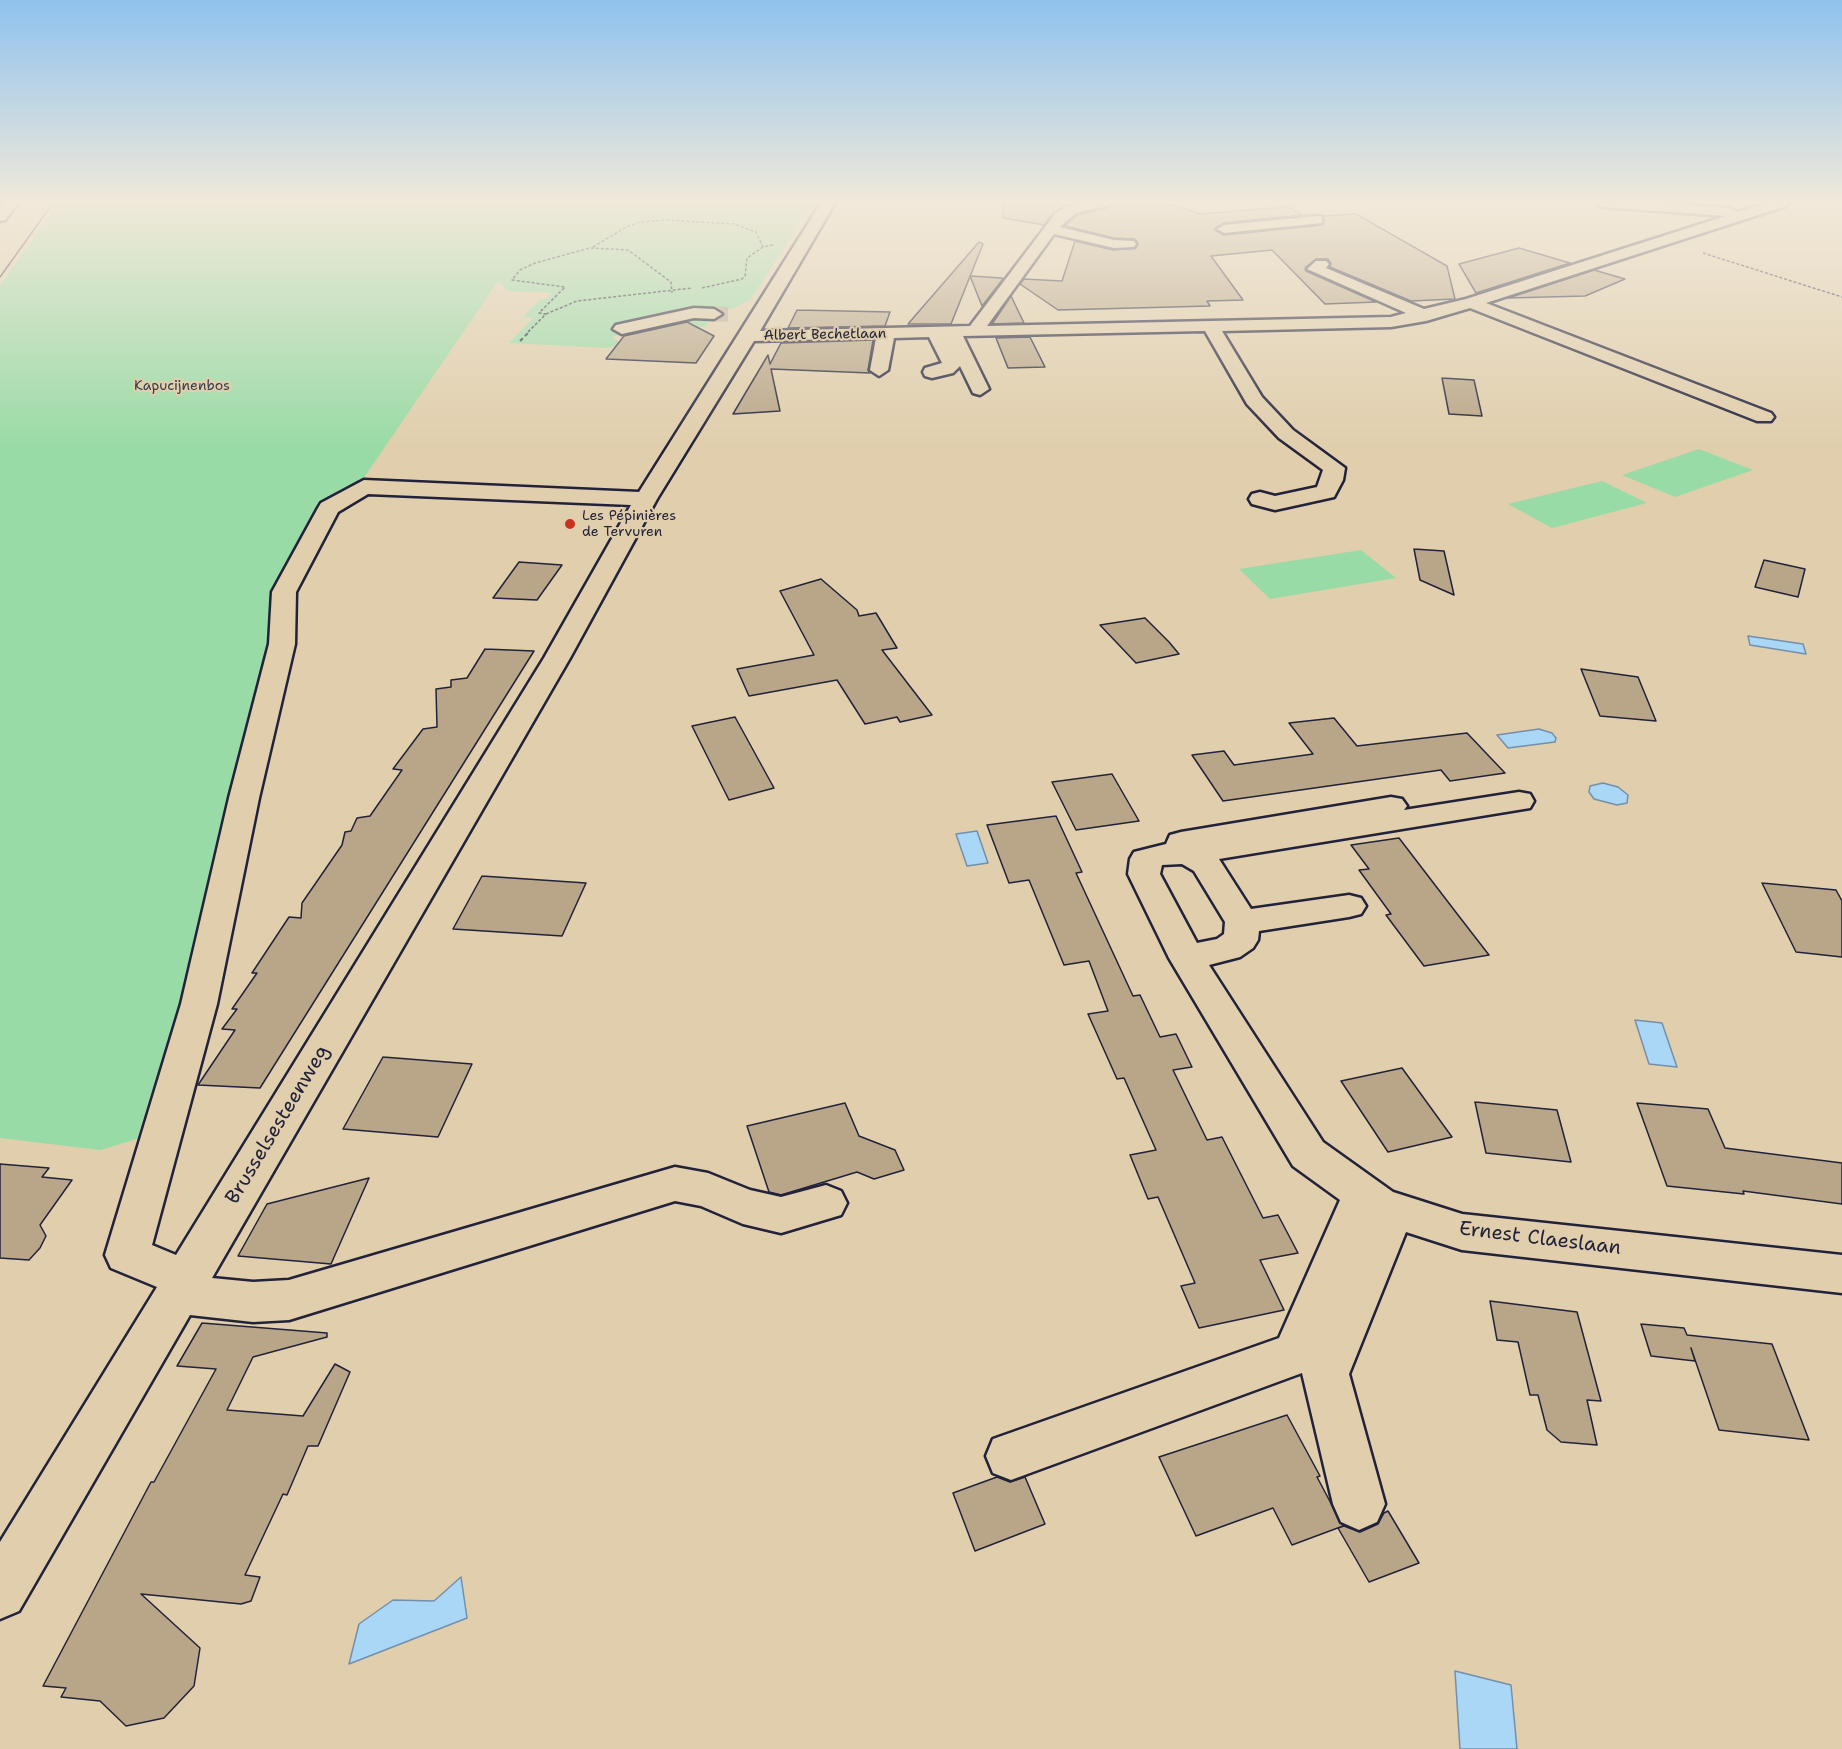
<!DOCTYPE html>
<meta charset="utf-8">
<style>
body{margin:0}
canvas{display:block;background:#e0ceac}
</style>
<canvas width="1842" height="1749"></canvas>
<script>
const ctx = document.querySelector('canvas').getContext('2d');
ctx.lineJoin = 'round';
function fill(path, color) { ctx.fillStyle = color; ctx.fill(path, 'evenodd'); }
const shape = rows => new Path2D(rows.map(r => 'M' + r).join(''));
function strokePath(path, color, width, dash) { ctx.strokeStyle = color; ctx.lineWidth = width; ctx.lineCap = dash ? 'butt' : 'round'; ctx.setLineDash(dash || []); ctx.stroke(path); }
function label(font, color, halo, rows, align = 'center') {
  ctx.font = font + ' "Shantell Sans",sans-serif'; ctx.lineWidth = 4.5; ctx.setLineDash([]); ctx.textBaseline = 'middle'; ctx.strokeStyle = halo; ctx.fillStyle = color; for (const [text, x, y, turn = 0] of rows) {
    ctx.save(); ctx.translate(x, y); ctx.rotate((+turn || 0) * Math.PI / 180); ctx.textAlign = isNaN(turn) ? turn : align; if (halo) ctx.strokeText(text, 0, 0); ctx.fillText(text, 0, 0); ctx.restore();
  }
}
fill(shape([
 [58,203,813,203,751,299,732,309,714,308,713,311,715,312,706,326,698,327,684,321,612,337,623,345,608,348,509,343,533,318,523,317,541,299,546,299,552,293,508,291,498,281,361,482,318,507,271,593,269,646,228,800,180,1007,137,1139,100,1150,0,1138,0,286],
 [1699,449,1753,470,1675,497,1622,475],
 [1602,481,1647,503,1552,528,1508,504],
 [1361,550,1396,578,1270,599,1239,569]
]), '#99dba6');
const water = shape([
 [1748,636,1803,644,1806,654,1750,645,1748,636],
 [1539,729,1552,733,1556,738,1555,742,1508,748,1497,735,1539,729],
 [1603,783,1618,787,1628,795,1627,803,1617,805,1594,799,1589,792,1590,786,1603,783],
 [977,831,988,863,967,866,956,834,977,831],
 [1635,1020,1662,1023,1677,1067,1649,1064,1635,1020],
 [461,1577,467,1618,349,1664,359,1624,393,1600,434,1601,461,1577],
 [1455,1671,1511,1685,1517,1749,1460,1749,1455,1671]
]);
fill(water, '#abd7f7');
strokePath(water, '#748fac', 1.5);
const building = shape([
 [1004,203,1074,203,1054,212,1044,225,1003,218,1004,203],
 [1111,203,1165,203,1201,214,1288,207,1302,215,1224,223,1215,230,1224,235,1322,225,1324,216,1356,214,1447,266,1455,299,1411,301,1330,267,1331,264,1328,259,1316,259,1306,267,1306,271,1376,302,1325,304,1272,250,1211,256,1243,300,1207,301,1210,306,1058,310,1020,284,1024,279,1062,281,1075,241,1113,250,1136,248,1138,243,1134,239,1114,238,1065,226,1077,215,1107,208,1111,203],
 [979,242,983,244,951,324,908,324,979,242],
 [1519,248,1570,263,1476,293,1459,264,1519,248],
 [1594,270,1625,279,1585,296,1508,298,1594,270],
 [970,276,1002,278,1003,279,982,306,970,276],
 [1011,296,1024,323,992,324,1011,296],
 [797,310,890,312,885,326,788,328,797,310],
 [687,322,714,336,696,363,606,359,624,336,687,322],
 [1030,337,1045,367,1008,368,996,338,1030,337],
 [873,340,868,370,870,373,771,369,780,411,733,414,768,355,770,364,781,343,873,340],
 [1442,378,1474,380,1482,416,1449,414,1442,378],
 [1414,549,1444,551,1454,595,1420,580,1414,549],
 [1764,560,1805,569,1798,597,1755,587,1764,560],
 [519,562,562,565,537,600,493,598,519,562],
 [821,579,857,610,859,616,876,613,897,648,882,650,932,715,900,722,897,717,865,724,837,680,749,696,737,669,814,655,780,591,821,579],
 [1145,618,1169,642,1179,654,1136,663,1100,625,1145,618],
 [485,649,534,651,260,1088,198,1085,235,1030,222,1029,237,1009,232,1009,257,973,252,973,289,917,301,918,302,903,342,845,345,832,351,831,357,818,370,816,402,770,393,769,423,729,437,727,436,689,451,687,451,680,467,678,485,649],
 [1581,669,1638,677,1656,721,1600,716,1581,669],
 [735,717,774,788,729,800,692,726,735,717],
 [1334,718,1357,746,1467,733,1505,773,1450,781,1441,770,1223,801,1192,755,1224,751,1234,765,1313,754,1289,723,1334,718],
 [1112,774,1139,821,1076,830,1052,782,1112,774],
 [1056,816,1082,872,1076,873,1133,996,1140,995,1160,1037,1176,1034,1192,1067,1173,1070,1207,1140,1222,1137,1263,1218,1278,1215,1298,1253,1260,1260,1284,1310,1199,1328,1181,1286,1195,1283,1158,1197,1148,1199,1130,1155,1156,1150,1124,1078,1117,1079,1088,1014,1108,1011,1089,961,1064,965,1029,880,1009,883,987,825,1056,816],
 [1399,838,1458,915,1489,955,1424,966,1386,915,1391,914,1359,870,1369,869,1351,845,1399,838],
 [482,876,586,883,562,936,453,929,482,876],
 [1762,883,1836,890,1842,901,1842,957,1796,952,1762,883],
 [383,1057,472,1064,438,1137,343,1129,383,1057],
 [1402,1068,1452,1137,1388,1152,1341,1081,1402,1068],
 [1475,1102,1557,1110,1571,1162,1486,1153,1475,1102],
 [845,1103,859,1136,895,1150,904,1170,874,1179,857,1172,781,1195,769,1192,747,1126,845,1103],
 [1637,1103,1708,1109,1725,1148,1842,1163,1842,1204,1743,1191,1744,1194,1667,1186,1637,1103],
 [0,1164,49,1168,42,1177,72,1180,40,1225,46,1236,40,1248,29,1260,0,1258,0,1164],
 [369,1178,331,1264,238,1256,267,1204,369,1178],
 [1490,1301,1577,1312,1601,1401,1587,1400,1597,1445,1561,1442,1547,1430,1538,1395,1530,1395,1518,1342,1497,1340,1490,1301],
 [202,1323,327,1333,327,1337,253,1357,227,1410,303,1416,335,1364,350,1372,318,1446,308,1446,287,1495,283,1494,245,1575,260,1577,251,1601,241,1604,141,1594,200,1648,194,1686,164,1718,126,1726,100,1701,61,1697,66,1688,43,1686,151,1482,154,1482,216,1369,177,1366,202,1323],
 [1641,1324,1684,1328,1687,1335,1772,1344,1809,1440,1719,1430,1691,1348,1695,1361,1651,1356,1641,1324],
 [1287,1415,1320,1476,1317,1477,1343,1526,1292,1545,1273,1508,1196,1536,1159,1457,1287,1415],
 [997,1477,1010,1482,1025,1477,1045,1524,975,1551,953,1493,997,1477],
 [1388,1511,1419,1563,1369,1582,1338,1528,1344,1526,1360,1532,1378,1524,1384,1513,1388,1511]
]);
fill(building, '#b9a688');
strokePath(building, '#22223b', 1.5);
strokePath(shape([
 [714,314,728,314]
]), '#baac95', 15, [15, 8]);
const minor = shape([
 [821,203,835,203,760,331,970,326,1055,214,1066,207,1084,203,1109,203,1107,206,1076,213,1060,227,1114,240,1134,241,1136,244,1134,247,1114,248,1054,234,987,326,1391,317,1406,313,1307,269,1316,261,1326,261,1329,264,1326,268,1424,309,1466,299,1726,216,1603,207,1596,203,1659,203,1730,208,1737,212,1767,203,1788,203,1786,206,1486,303,1771,413,1774,417,1771,421,1757,421,1470,308,1426,321,1391,327,1222,331,1262,397,1293,430,1345,468,1343,480,1334,497,1275,510,1252,504,1249,499,1252,494,1260,492,1275,496,1317,487,1323,470,1279,438,1247,404,1205,331,963,336,989,389,980,395,973,393,960,366,953,373,932,378,925,376,923,372,925,368,942,363,929,337,894,338,888,370,879,376,870,370,876,338,754,341,657,499,570,658,212,1278,253,1282,289,1280,675,1167,708,1173,750,1190,781,1197,826,1185,841,1191,847,1203,841,1215,781,1233,743,1224,701,1206,675,1201,289,1320,253,1322,190,1315,19,1611,0,1619,0,1542,157,1287,111,1268,105,1255,181,1004,229,798,269,644,272,592,318,508,321,503,364,480,639,492,821,203],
 [368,494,631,505,544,658,176,1255,152,1245,217,1004,259,798,295,644,296,592,338,512,368,494],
 [1317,216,1322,217,1322,223,1224,233,1217,229,1224,225,1317,216],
 [694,308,714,309,722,314,714,319,694,318,622,334,613,329,616,325,694,308],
 [1519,792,1530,794,1534,801,1530,808,1219,859,1251,909,1349,895,1361,898,1366,906,1361,914,1349,917,1259,931,1258,940,1253,948,1240,957,1209,965,1323,1142,1393,1192,1462,1214,1842,1255,1842,1293,1462,1250,1406,1232,1349,1374,1385,1504,1377,1522,1359,1530,1341,1522,1333,1504,1302,1373,1011,1480,993,1473,986,1456,993,1439,1279,1338,1340,1200,1293,1166,1169,958,1128,874,1130,859,1134,852,1166,844,1170,835,1181,832,1391,797,1402,799,1407,806,1404,810,1519,792],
 [1182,864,1194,871,1225,922,1224,934,1217,939,1197,943,1160,874,1162,865,1182,864]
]);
const major = shape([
 [4,203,18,203,5,220,0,221,0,208,4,203]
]);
strokePath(minor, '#22223b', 5);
strokePath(major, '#22223b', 5);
strokePath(shape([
 [593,247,626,227,640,222,666,220,734,224,756,232,763,247],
 [1703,253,1842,297],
 [702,288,742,279,745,276,747,258,763,247,773,245],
 [546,314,577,301,692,288],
 [528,332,546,314,539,313,565,287,512,280,520,270,535,263,590,248,628,250,671,282,672,293]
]), '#22223b', 1.5, [3, 2]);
strokePath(shape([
 [520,341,530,331]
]), '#22223b', 2, [4, 3]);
fill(minor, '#e0ceac');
fill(major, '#f9deab');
strokePath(shape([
 [0,277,53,203]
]), '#22223b', 1.5);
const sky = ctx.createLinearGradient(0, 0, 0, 448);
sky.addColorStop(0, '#8fc2ee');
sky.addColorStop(0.45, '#f1e9da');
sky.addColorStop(1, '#f1e9da00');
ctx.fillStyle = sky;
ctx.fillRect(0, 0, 1842, 448);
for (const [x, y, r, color] of [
 [570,524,6,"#c8321e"]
]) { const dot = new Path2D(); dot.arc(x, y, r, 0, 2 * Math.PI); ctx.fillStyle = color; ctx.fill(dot); strokePath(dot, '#e0ceac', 2); }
label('14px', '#22223b', '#e0ceac', [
 ["Albert Bechetlaan",825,335,-1]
]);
label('14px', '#343e4b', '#e0ceac', [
 ["Kapucijnenbos",182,386]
]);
label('14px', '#22223b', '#e0ceac', [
 ["Les Pépinières",582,516],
 ["de Tervuren",582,532]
], 'left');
label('20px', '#22223b', '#e0ceac', [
 ["Brusselsesteenweg",278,1125,-59],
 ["Ernest Claeslaan",1540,1239,7]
]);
</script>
